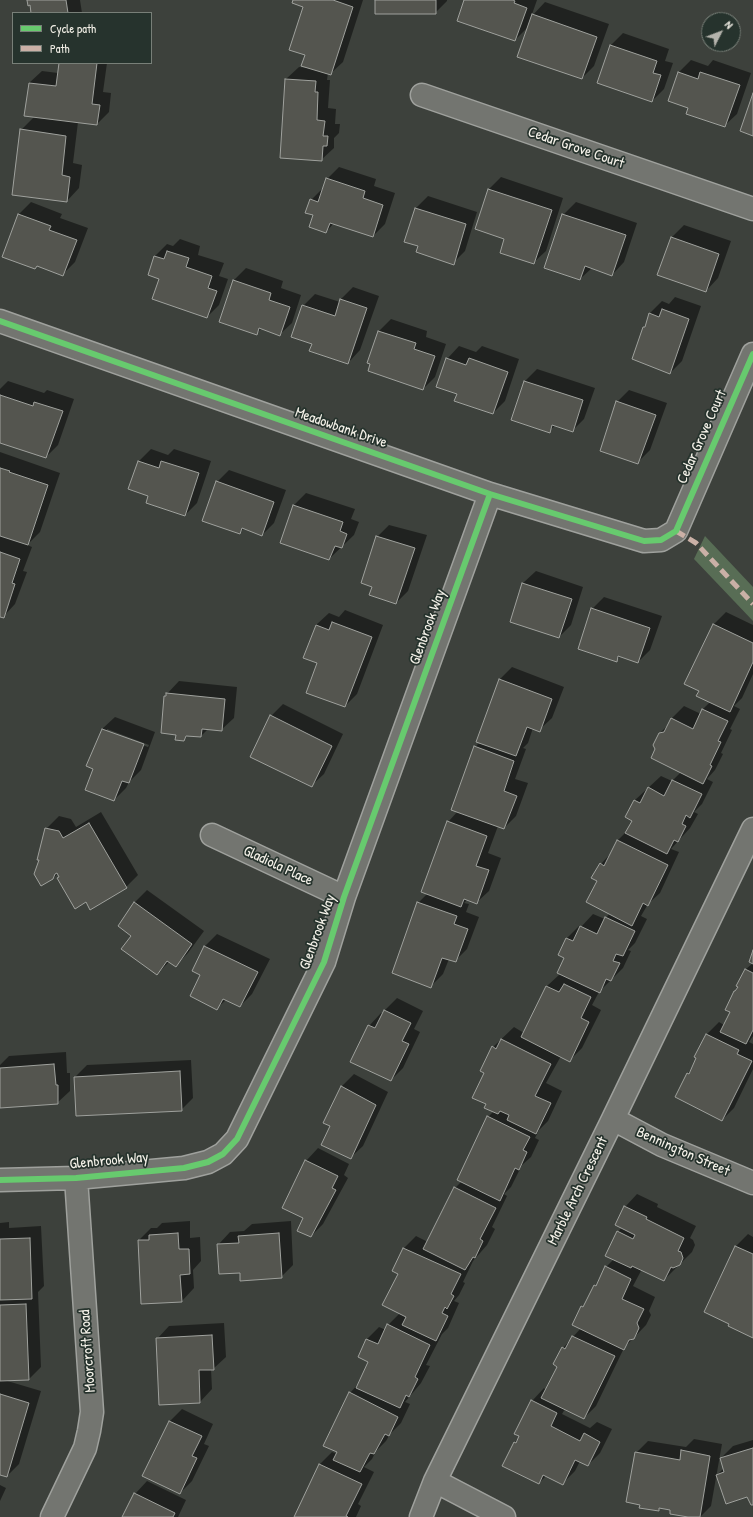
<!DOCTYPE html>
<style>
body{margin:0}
#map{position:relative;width:753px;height:1517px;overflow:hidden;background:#3d413c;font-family:"Patrick Hand",sans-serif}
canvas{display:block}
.legend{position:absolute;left:12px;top:12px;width:140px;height:52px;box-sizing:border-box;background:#26332d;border:1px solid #787f78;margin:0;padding:5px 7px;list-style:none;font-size:12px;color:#f4f1e8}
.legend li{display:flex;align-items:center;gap:8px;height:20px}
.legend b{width:20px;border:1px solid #787f78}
.north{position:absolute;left:701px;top:12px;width:40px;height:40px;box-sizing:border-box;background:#26332d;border:1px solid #787f78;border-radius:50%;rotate:48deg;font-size:11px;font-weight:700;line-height:16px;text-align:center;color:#f4f1e8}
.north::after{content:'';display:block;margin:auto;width:14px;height:18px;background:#b4b3ac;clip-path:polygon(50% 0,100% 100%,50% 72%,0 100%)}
</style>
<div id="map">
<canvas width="753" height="1517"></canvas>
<ul class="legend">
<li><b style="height:5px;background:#67ca6e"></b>Cycle path</li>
<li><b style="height:5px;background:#cab0a6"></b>Path</li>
</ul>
<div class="north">N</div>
</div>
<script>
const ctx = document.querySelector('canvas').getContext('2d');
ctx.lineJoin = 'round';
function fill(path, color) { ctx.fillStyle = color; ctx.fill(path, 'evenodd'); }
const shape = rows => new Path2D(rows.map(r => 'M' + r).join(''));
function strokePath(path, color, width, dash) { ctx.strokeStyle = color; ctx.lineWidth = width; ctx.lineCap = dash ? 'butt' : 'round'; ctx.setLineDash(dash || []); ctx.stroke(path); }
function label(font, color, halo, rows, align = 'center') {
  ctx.font = font + ' "Patrick Hand",sans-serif'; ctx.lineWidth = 3.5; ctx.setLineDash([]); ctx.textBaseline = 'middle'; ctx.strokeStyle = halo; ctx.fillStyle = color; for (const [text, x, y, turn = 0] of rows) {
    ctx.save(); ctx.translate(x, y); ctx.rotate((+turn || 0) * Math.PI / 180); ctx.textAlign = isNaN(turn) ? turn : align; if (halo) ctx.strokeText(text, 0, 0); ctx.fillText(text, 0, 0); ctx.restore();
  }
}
fill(shape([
 [705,536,753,587,753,621,694,559]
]), '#586d55');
fill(shape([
 [28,0,80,0,82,13,32,13,31,4],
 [295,0,363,0,343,62,330,74,328,73,327,80,330,80,328,108,336,109,335,124,340,124,339,133,334,138,334,148,321,160,286,79,299,67,309,68,306,54,305,6],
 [376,0,447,0,447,1,435,13],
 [465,0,537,0,531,17,545,2,609,24,594,66,582,78,529,26,515,40],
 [623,33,669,49,665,61,673,63,664,89,652,101,610,46],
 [691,60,708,66,713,60,751,73,737,114,724,126,689,107,679,72],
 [60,63,107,63,103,92,111,93,109,112,97,124,78,122,73,163,82,165,79,188,67,201,21,130,35,116,29,83,42,71,58,73],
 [339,167,376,179,374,186,395,193,385,224,373,236,334,223,326,232,314,215,311,200,323,188,327,179],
 [501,177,563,198,546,251,533,263,506,239,489,189],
 [428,196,477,212,465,251,453,263,419,246,405,241,416,208],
 [31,202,62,214,60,218,88,228,75,262,63,274,38,265,3,256,19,214],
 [576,202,637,223,624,262,612,275,592,268,580,279,563,215],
 [684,225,731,241,718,278,706,291,672,237],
 [180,239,200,246,198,255,224,263,219,276,228,279,219,305,207,317,160,278,155,256,167,244,173,246],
 [246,268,283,281,281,288,301,295,292,323,279,335,262,328,256,334,220,322,234,280],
 [353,287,379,296,360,350,348,363,313,343,303,306,315,294,340,302,341,299],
 [309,307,340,317,339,319,309,309],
 [675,297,701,306,682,361,670,373,644,328,646,325,650,313,662,301,669,304],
 [391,319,427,331,426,337,446,344,435,377,423,389,369,363,379,331],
 [459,346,476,352,482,346,519,359,505,401,493,413,458,393,447,359],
 [537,369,595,388,584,419,572,431,556,425,549,431,512,419,525,381],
 [8,381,44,393,47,390,74,399,58,445,46,457,0,441,0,389],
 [629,390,667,403,650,450,638,462,617,402],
 [151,449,168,455,174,449,211,461,197,503,185,515,149,495,139,461],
 [0,452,60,473,40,532,27,545,32,547,23,571,27,572,15,604,3,617,0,615],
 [229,470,286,490,274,523,262,535,244,528,240,533,217,482],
 [306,493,355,509,351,519,359,522,354,535,329,559,281,543,294,505],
 [389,525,427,535,408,591,396,603,373,586,377,537],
 [536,571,583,587,571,625,559,637,511,621,523,583],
 [604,597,662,616,650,650,638,662,621,656,616,660,592,609],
 [345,610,383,625,357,694,345,706,318,663,304,658,316,625,329,613,339,617],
 [726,612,753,625,753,674,742,698,734,706,740,709,730,729,732,730,721,753,723,754,715,770,707,779,713,782,702,804,694,812,698,814,690,828,671,849,679,852,660,893,648,904,641,916,647,919,635,943,628,950,631,951,623,968,599,992,592,1005,601,1010,582,1048,570,1060,561,1056,546,1083,562,1091,548,1121,539,1130,535,1138,539,1140,531,1157,522,1165,511,1187,504,1194,507,1196,492,1227,495,1229,487,1245,473,1261,463,1282,465,1283,459,1295,454,1301,459,1303,448,1328,442,1334,426,1365,430,1366,421,1383,405,1402,410,1404,401,1423,390,1434,386,1441,376,1451,372,1459,364,1467,374,1472,358,1504,361,1506,356,1517,295,1517,320,1464,332,1452,337,1454,350,1393,358,1384,370,1361,359,1356,367,1339,379,1327,386,1330,388,1325,400,1313,399,1273,393,1271,404,1248,416,1236,428,1242,455,1188,462,1181,488,1117,494,1111,487,1104,486,1072,493,1047,514,1027,524,1033,547,986,560,974,566,957,567,938,579,926,581,927,593,914,605,919,610,913,598,881,601,864,611,853,618,840,628,830,633,820,626,817,635,800,661,776,672,781,681,772,660,733,668,725,672,718,684,706,701,714,703,709,710,702,700,691,686,684,714,624],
 [512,667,564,687,552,718,539,730,533,728,528,743,523,748,526,749,515,779,528,783,516,816,504,828,498,826,488,853,501,858,489,891,476,903,467,900,464,903,469,904,466,912,479,917,467,949,455,961,449,959,443,974,431,986,418,903,428,893,448,822,458,811,475,747,480,742,477,741,500,679],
 [179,681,237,687,234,718,221,730,208,729,201,736,188,735,184,740,177,734,165,696],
 [283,704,343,734,324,774,311,786,271,716],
 [115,717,155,732,141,770,129,782,126,788,114,800,94,769,87,766,102,729],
 [107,729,149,745,148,747,107,732],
 [101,812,138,875,126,887,86,901,58,873,53,879,38,866,46,829,59,816,71,819,76,827],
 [147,890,204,931,188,953,175,966,170,961,157,974,132,936,119,925,135,902],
 [217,934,270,959,252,994,240,1006,226,1000,217,1008,202,974,193,970,205,946],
 [753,954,753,1036,749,1042,753,1044,753,1069,734,1108,722,1120,688,1073,692,1069,698,1057,696,1056,707,1034,719,1022,724,1025,731,1011,739,986,738,986,746,969,753,963],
 [397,998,423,1011,414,1029,420,1032,403,1068,391,1080,369,1026,381,1013,383,1014,385,1010],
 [66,1052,67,1073,70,1073,70,1091,57,1103,0,1107,0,1065,9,1056],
 [191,1060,193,1098,181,1110,75,1077,87,1065],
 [354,1074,388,1092,363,1146,350,1158,331,1125,342,1086],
 [318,1148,349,1164,344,1175,348,1178,323,1224,311,1236,305,1218,306,1161],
 [637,1194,658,1204,657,1207,696,1226,690,1238,693,1240,695,1245,692,1252,664,1280,642,1269,633,1286,655,1297,649,1311,651,1315,646,1325,624,1348,596,1406,584,1418,565,1409,562,1414,590,1428,597,1422,612,1429,600,1453,588,1465,580,1461,575,1471,563,1483,546,1476,539,1483,515,1442,521,1436,532,1401,544,1388,546,1390,558,1366,555,1364,563,1348,581,1328,582,1307,587,1302,606,1267,614,1259,618,1232,622,1227,625,1207],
 [190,1221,190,1238,200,1237,201,1261,193,1270,194,1288,182,1301,139,1240,151,1228,157,1228,162,1223],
 [291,1221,293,1265,281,1277,241,1272,218,1245,230,1232,244,1231,252,1224],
 [9,1222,9,1228,41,1226,44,1286,38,1292,41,1367,29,1379,4,1380,41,1391,19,1464,7,1476,0,1474,0,1223],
 [748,1234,753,1237,753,1337,736,1246],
 [224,1323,226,1357,213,1369,211,1369,212,1389,200,1402,160,1404,157,1339,169,1326],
 [182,1409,213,1424,204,1444,209,1446,192,1481,180,1493,143,1476,170,1421],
 [694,1439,722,1444,711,1506,700,1517,694,1517,661,1507,658,1510,636,1453,648,1441,686,1447],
 [753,1440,753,1504,747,1496,717,1475,724,1468,721,1458,733,1446],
 [147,1481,186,1500,178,1517,124,1517,135,1494],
 [0,1485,6,1488,0,1501]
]), '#0007');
const building = shape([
 [27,0,66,0,68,13,31,13,30,5,28,6,27,0],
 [293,0,333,0,353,7,331,75,301,66,305,55,289,50,303,7,292,3,293,0],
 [375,0,436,0,436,14,375,14,375,0],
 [464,0,513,0,515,1,514,3,527,8,515,41,457,21,464,0],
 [532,14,597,37,582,79,517,57,532,14],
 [610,45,657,61,653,73,661,75,652,102,597,83,610,45],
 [59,63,97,63,92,104,100,105,97,125,24,116,29,83,56,86,59,63],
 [678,72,698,79,700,72,740,85,725,127,686,114,688,108,668,101,678,72],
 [285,79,316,81,315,92,318,92,317,120,325,121,323,136,328,136,327,146,323,146,322,161,280,158,285,79],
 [753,93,753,136,740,131,753,93],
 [20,129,66,136,62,175,70,177,67,202,12,195,20,129],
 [326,178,365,191,363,198,383,205,373,237,330,223,326,233,309,227,313,215,305,213,310,199,318,202,326,178],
 [488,189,552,210,534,264,500,253,504,239,475,229,488,189],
 [415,208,466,224,454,265,416,252,418,246,404,242,415,208],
 [18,214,51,226,49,230,77,240,63,276,37,266,35,269,2,257,18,214],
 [562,214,626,235,612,276,585,266,580,280,544,268,562,214],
 [671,237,719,254,706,292,657,275,671,237],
 [167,251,189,258,186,267,212,276,208,288,217,291,207,318,152,299,159,279,148,275,154,256,164,259,167,251],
 [233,280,271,293,269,300,290,307,280,336,259,328,257,335,219,322,233,280],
 [340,299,367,308,348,364,309,351,312,344,291,337,302,305,335,316,340,299],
 [662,309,689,319,670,374,632,359,643,327,645,327,649,313,659,317,662,309],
 [378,331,416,343,414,349,435,356,423,390,368,371,370,364,367,363,378,331],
 [446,358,466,365,469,358,508,372,493,414,454,401,457,394,436,387,446,358],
 [524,381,583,400,573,432,552,425,550,433,511,420,524,381],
 [0,395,33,406,34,402,63,411,46,458,0,443,0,395],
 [616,401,656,415,638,464,600,451,616,401],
 [138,461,159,468,161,461,199,473,185,516,146,503,148,496,128,489,138,461],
 [0,468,10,471,9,472,48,485,28,545,0,536,0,468],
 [216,481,274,502,262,536,242,528,240,534,202,521,216,481],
 [293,505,343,522,340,531,347,534,342,548,335,546,329,560,280,543,293,505],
 [376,536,415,548,396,604,369,595,372,587,361,583,376,536],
 [0,552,20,559,12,583,15,584,4,618,0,617,0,552],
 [522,583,572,599,559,638,510,622,522,583],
 [591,608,650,628,638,663,618,656,617,662,578,649,591,608],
 [332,622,372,637,345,707,306,693,317,663,303,658,316,625,329,630,332,622],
 [713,624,753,643,753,662,730,712,696,696,699,691,684,684,713,624],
 [499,679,552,699,540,732,527,727,516,756,476,742,499,679],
 [166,693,225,699,222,731,202,729,201,737,186,736,184,741,175,740,176,735,161,733,164,696,166,696,166,693],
 [702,709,728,721,718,741,721,742,710,765,712,766,703,784,651,758,655,749,653,745,659,733,664,732,671,718,693,729,702,709],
 [270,715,332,746,312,787,250,757,270,715],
 [102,729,144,744,129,783,122,781,114,801,85,790,93,769,86,766,102,729],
 [474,746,514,761,504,791,517,796,504,829,451,810,474,746],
 [672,780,702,794,690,818,686,815,682,824,686,826,678,842,674,840,667,854,625,833,632,821,625,817,634,800,640,803,648,787,664,796,672,780],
 [447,821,487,836,476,866,489,870,477,904,464,899,461,907,421,892,447,821],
 [89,823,127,888,90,910,86,902,75,909,57,878,59,877,57,873,55,874,53,879,41,886,34,874,39,860,37,860,45,828,59,831,63,838,89,823],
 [617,840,668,865,648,906,643,903,632,926,586,902,597,881,591,878,600,863,604,866,617,840],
 [134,902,192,944,176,967,167,961,157,975,121,949,131,936,118,926,134,902],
 [417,902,457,916,454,924,468,929,456,962,442,958,431,988,392,973,417,902],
 [605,917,635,931,623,956,616,954,613,961,620,963,611,981,606,979,600,993,557,973,564,958,558,955,566,938,573,941,580,926,597,934,605,917],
 [204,946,258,972,240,1007,223,999,217,1010,190,996,200,975,192,971,204,946],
 [753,950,753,964,749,962,753,950],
 [745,969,753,973,753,1030,746,1044,720,1032,730,1012,725,1010,734,991,735,991,738,987,736,986,745,969],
 [564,984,591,997,581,1018,589,1022,570,1062,521,1037,546,986,559,992,564,984],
 [384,1010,411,1023,402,1041,409,1044,391,1081,350,1062,368,1025,375,1028,384,1010],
 [706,1034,739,1050,737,1054,752,1061,722,1121,675,1097,687,1073,689,1074,696,1058,694,1057,706,1034],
 [501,1039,551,1064,535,1096,551,1103,536,1134,507,1120,509,1115,500,1111,498,1114,484,1108,486,1104,472,1098,484,1073,480,1071,492,1046,496,1049,501,1039],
 [54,1064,56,1085,58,1085,58,1104,0,1108,0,1068,54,1064],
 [180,1071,182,1111,76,1116,74,1077,180,1071],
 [341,1086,376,1105,351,1159,321,1145,330,1126,323,1123,341,1086],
 [487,1116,530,1137,523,1150,527,1152,519,1170,515,1168,500,1201,457,1180,487,1116],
 [305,1160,338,1176,332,1188,336,1190,311,1237,297,1231,303,1218,282,1208,305,1160],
 [454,1187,496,1208,480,1239,483,1241,475,1258,473,1257,465,1270,423,1249,454,1187],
 [624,1206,647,1217,646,1219,684,1238,678,1251,681,1252,683,1258,680,1265,673,1268,671,1267,664,1281,632,1266,631,1268,605,1256,617,1231,633,1239,635,1235,615,1225,624,1206],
 [178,1233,179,1249,189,1249,190,1274,180,1275,182,1302,141,1304,138,1240,149,1240,149,1235,178,1233],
 [279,1233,282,1278,240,1281,240,1273,219,1274,217,1244,239,1243,238,1236,279,1233],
 [30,1238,32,1299,0,1300,0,1239,30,1238],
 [735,1246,753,1254,753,1338,728,1326,729,1324,704,1312,735,1246],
 [403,1248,461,1274,451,1294,454,1296,447,1309,445,1307,442,1313,448,1316,436,1341,402,1325,406,1317,382,1305,398,1274,392,1271,403,1248],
 [605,1266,631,1279,622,1299,644,1309,637,1323,639,1328,634,1339,629,1340,624,1350,572,1325,581,1306,583,1307,594,1285,596,1286,605,1266],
 [26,1304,29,1380,0,1381,0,1305,26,1304],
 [387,1324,430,1345,415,1377,418,1379,409,1397,406,1395,400,1408,356,1388,368,1362,358,1357,366,1339,378,1344,387,1324],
 [212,1335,214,1370,199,1370,200,1403,159,1405,156,1338,212,1335],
 [572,1336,615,1356,584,1419,541,1398,557,1367,553,1364,562,1347,565,1349,572,1336],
 [349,1392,398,1417,389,1436,385,1434,374,1454,370,1453,360,1472,333,1460,337,1452,323,1446,349,1392],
 [0,1394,29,1403,7,1477,0,1475,0,1394],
 [531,1400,557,1413,551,1426,580,1441,584,1433,600,1442,588,1466,575,1460,563,1485,543,1475,539,1484,502,1466,514,1442,516,1443,519,1436,514,1434,531,1400],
 [169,1421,202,1436,192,1456,197,1458,180,1494,142,1476,169,1421],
 [753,1448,753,1505,751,1505,747,1497,726,1504,716,1475,724,1472,720,1458,753,1448],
 [681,1450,710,1456,700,1517,688,1517,670,1514,670,1510,659,1508,659,1511,639,1508,640,1505,626,1502,635,1452,680,1460,681,1450],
 [319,1464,362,1484,346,1516,348,1517,294,1517,319,1464],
 [134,1493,175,1513,173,1517,122,1517,134,1493]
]);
fill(building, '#54554f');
strokePath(building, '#9fa19d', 1);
const minor = shape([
 [422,95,753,209],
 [0,321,490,494,644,541,661,540,676,531,753,354],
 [212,835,344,897],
 [613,1119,662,1145,753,1183],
 [0,1180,76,1178,184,1168,208,1162,223,1154,237,1139,324,962,344,897,490,494],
 [435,1481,504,1517],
 [52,1517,85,1448,89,1431,92,1412,76,1178],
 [421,1517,435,1481,613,1119,753,829]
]);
strokePath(minor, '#9fa19d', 25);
strokePath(minor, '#737570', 22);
strokePath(shape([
 [676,531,696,543,753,604]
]), '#cab0a6', 5, [10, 5]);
strokePath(shape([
 [0,321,490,494,644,541,661,540,676,531,753,354],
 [0,1180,76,1178,184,1168,208,1162,223,1154,237,1139,324,962,344,897,490,494]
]), '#67ca6e', 6);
label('15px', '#f4f1e8', '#26332d', [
 ["Cedar Grove Court",576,148,19],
 ["Meadowbank Drive",341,428,19],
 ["Cedar Grove Court",702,437,-66],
 ["Glenbrook Way",428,627,-70],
 ["Gladiola Place",278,866,25],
 ["Glenbrook Way",318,932,-70],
 ["Bennington Street",683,1152,24],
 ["Glenbrook Way",109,1161,-5],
 ["Marble Arch Crescent",578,1191,-64],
 ["Moorcroft Road",88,1351,-94]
]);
</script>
